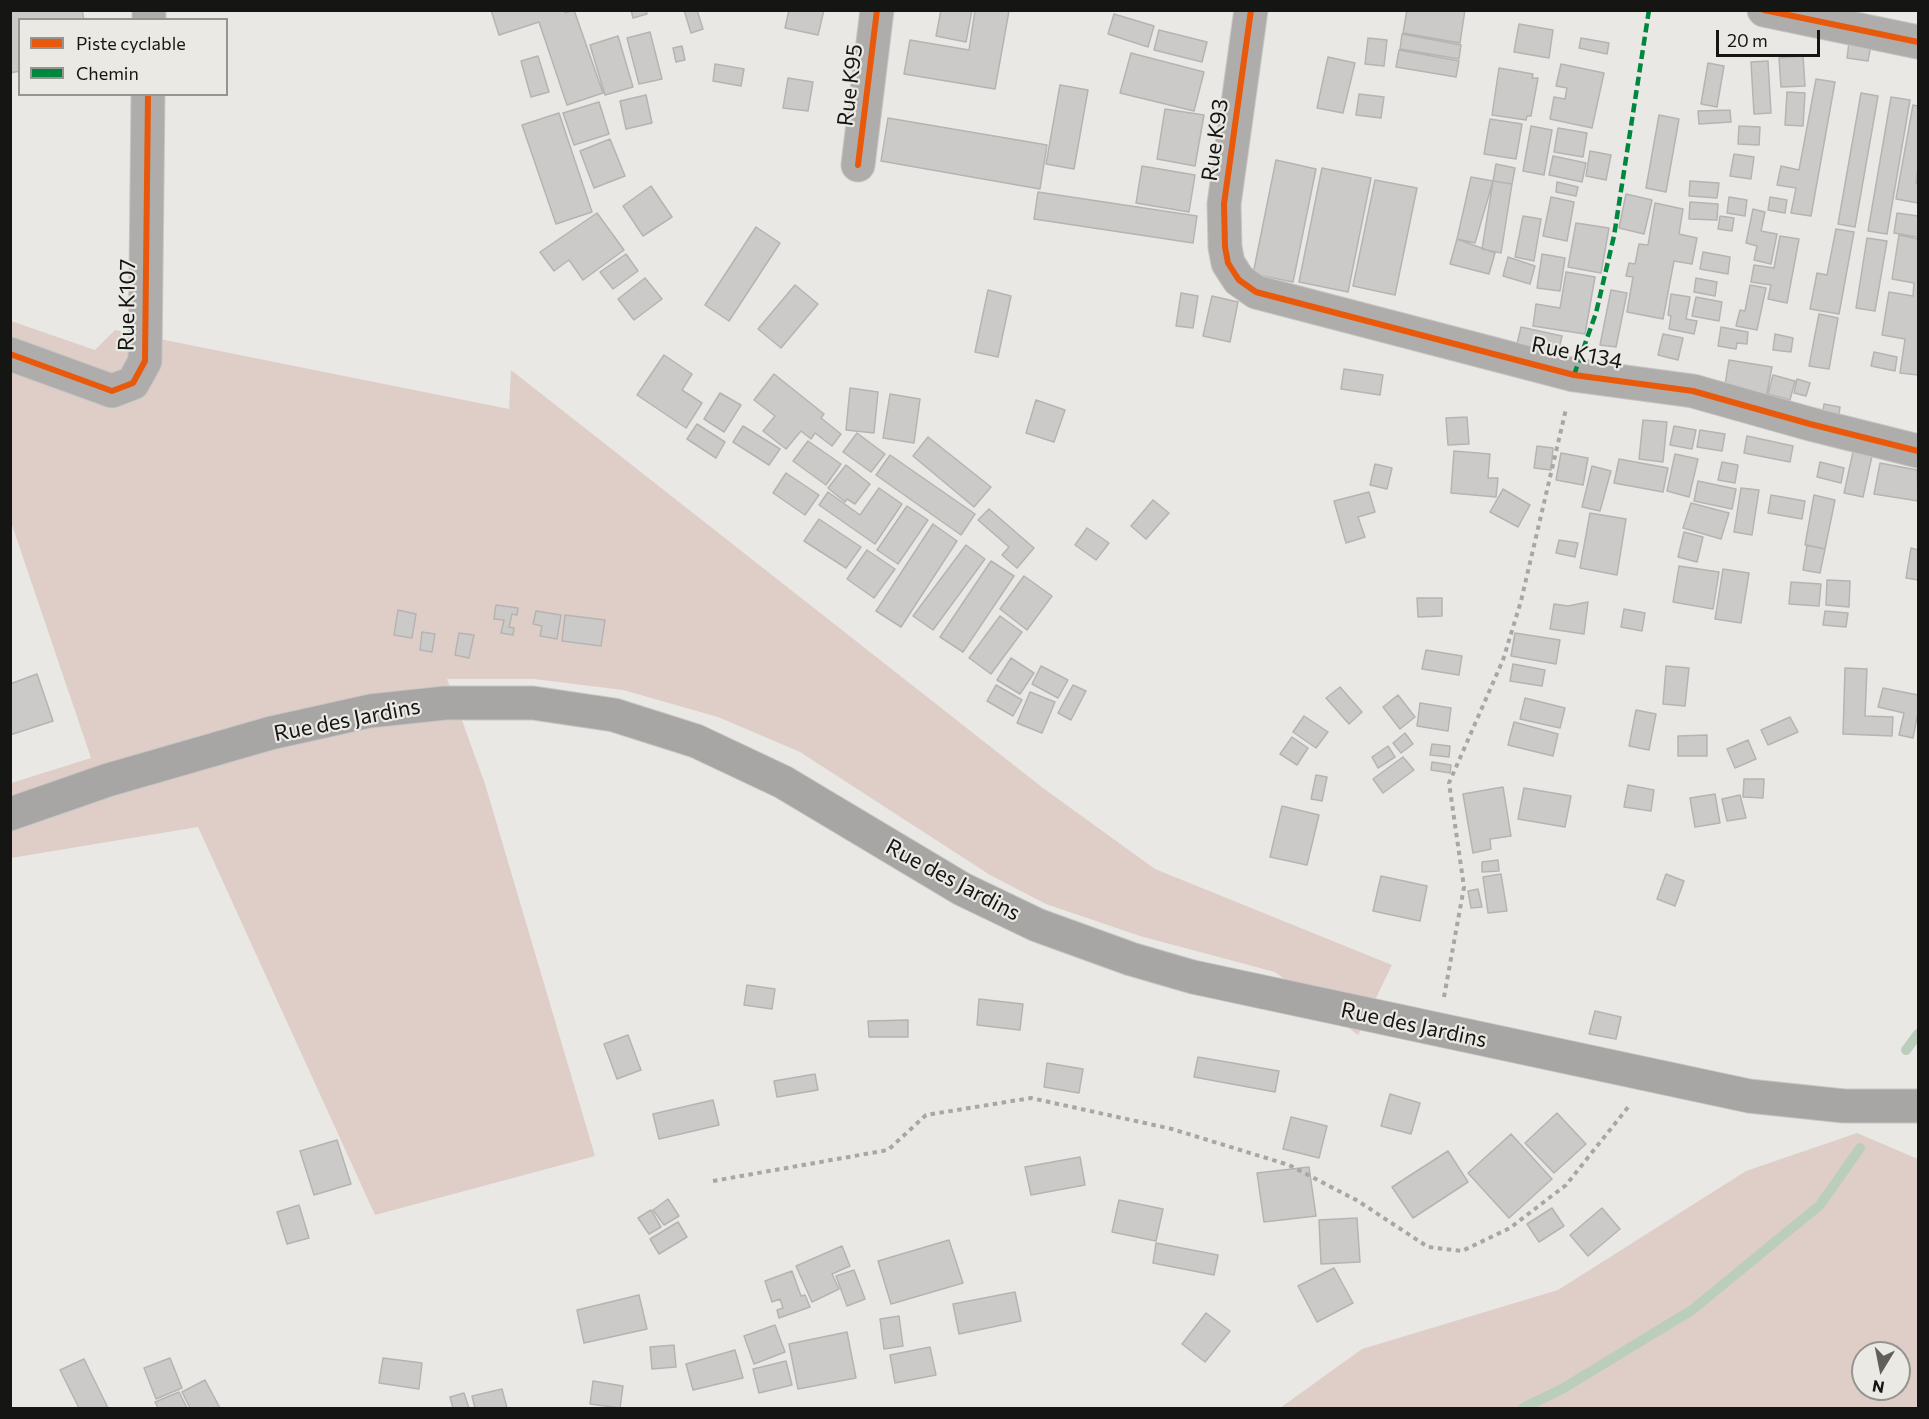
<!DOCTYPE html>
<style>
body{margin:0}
#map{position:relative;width:1929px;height:1419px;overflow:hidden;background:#eae8e5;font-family:Commissioner,sans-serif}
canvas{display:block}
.frame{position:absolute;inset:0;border:12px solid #151513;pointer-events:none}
.legend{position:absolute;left:18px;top:18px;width:210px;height:78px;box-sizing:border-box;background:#ebe9e4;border:2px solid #959490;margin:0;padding:8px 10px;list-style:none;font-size:18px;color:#151513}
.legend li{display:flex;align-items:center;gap:12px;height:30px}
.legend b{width:30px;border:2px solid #959490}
.north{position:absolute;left:1851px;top:1341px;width:60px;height:60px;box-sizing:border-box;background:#ebe9e4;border:2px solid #959490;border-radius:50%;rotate:190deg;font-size:16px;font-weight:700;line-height:24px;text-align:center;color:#151513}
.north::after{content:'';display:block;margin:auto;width:21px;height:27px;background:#605f5c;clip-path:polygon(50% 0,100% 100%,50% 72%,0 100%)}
.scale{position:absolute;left:1716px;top:30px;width:104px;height:27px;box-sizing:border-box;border:3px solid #151513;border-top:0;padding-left:8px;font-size:18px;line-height:21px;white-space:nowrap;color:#151513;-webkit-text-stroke:4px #ebe9e4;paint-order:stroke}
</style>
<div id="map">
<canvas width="1929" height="1419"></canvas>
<div class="frame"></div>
<ul class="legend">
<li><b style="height:8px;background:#e8590c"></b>Piste cyclable</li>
<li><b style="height:8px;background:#00873e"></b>Chemin</li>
</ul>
<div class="north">N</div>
<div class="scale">20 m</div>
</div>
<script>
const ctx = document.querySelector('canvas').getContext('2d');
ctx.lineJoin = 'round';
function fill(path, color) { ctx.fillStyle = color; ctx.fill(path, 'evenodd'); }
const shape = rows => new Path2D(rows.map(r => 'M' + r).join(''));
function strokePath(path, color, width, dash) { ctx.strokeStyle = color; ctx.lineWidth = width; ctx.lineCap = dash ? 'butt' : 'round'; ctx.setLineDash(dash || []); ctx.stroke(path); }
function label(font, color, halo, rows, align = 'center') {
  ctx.font = font + ' Commissioner,sans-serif'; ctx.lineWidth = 4.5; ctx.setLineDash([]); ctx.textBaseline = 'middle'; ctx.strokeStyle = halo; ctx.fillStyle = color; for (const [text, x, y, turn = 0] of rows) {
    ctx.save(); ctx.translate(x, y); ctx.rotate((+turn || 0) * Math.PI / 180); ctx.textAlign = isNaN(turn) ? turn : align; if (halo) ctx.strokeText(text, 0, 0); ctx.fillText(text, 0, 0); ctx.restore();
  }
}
fill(shape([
 [11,321,95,350,115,330,509,409,511,370,1043,788,1155,869,1392,965,1358,1035,1275,972,1140,936,1046,904,990,875,800,752,718,717,623,690,534,679,447,679,485,784,595,1156,375,1215,198,827,11,858,11,783,91,758,11,522],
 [1857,1133,1918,1159,1918,1408,1280,1408,1362,1349,1558,1290,1746,1171],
 [1863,1353,1899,1353,1899,1389,1863,1389]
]), '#decec7');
strokePath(shape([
 [1906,1050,1918,1034],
 [1523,1408,1562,1389,1692,1310,1820,1205,1860,1148]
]), '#bacebb', 10);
const building = shape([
 [10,10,82,10,84,20,20,20,20,71,10,73,10,10],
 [491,10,565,10,565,13,574,10,603,93,567,105,539,22,499,35,491,10],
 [631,10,646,10,647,14,633,18,631,10],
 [684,10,697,10,703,29,691,33,684,10],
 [789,10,824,10,818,35,785,28,789,10],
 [941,10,972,10,966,42,936,36,941,10],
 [975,10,1009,11,995,89,904,74,910,40,969,50,975,10],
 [1407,10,1465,10,1460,43,1403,33,1407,10],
 [1114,14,1154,26,1148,47,1108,34,1114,14],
 [1519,24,1553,30,1549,58,1514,52,1519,24],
 [1159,30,1207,42,1202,62,1154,50,1159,30],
 [650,32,662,79,639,84,627,38,650,32],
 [1402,34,1461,45,1459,59,1400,49,1402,34],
 [618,36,633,87,605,95,590,45,618,36],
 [1368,38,1387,40,1384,66,1365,64,1368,38],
 [1581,38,1609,43,1607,54,1579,48,1581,38],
 [1849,42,1871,45,1868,61,1847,58,1849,42],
 [682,46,685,60,676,62,673,48,682,46],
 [1399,50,1459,61,1456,77,1396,67,1399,50],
 [1131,53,1204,72,1194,111,1120,93,1131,53],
 [538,56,549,92,531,97,521,61,538,56],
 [1803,56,1805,86,1781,87,1779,58,1803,56],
 [1328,57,1355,63,1343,113,1317,108,1328,57],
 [1768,61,1771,113,1754,114,1751,62,1768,61],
 [1708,63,1724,66,1717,107,1701,104,1708,63],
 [715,64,744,69,741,86,713,81,715,64],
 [1561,64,1604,73,1592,128,1550,119,1554,97,1565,99,1567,88,1556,86,1561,64],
 [1499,68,1533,74,1532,78,1538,78,1531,116,1527,116,1526,120,1492,115,1499,68],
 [788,78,813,82,808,111,783,108,788,78],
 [1816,79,1835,82,1811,216,1791,213,1796,188,1777,185,1781,166,1799,170,1816,79],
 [1060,85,1088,90,1074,169,1046,164,1060,85],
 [1787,92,1805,93,1803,126,1785,125,1787,92],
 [1861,93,1878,96,1855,227,1838,224,1861,93],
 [1359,94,1384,97,1381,118,1356,115,1359,94],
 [646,95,652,123,626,129,620,101,646,95],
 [1891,97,1910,100,1887,234,1868,231,1891,97],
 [599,102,609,134,574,145,563,113,599,102],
 [1913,105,1918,106,1918,168,1916,183,1918,184,1918,203,1896,199,1913,105],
 [1165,109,1204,115,1195,166,1157,159,1165,109],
 [1730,110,1731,122,1699,124,1698,111,1730,110],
 [559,113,592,212,556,224,522,125,559,113],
 [1659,115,1679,119,1666,192,1646,188,1659,115],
 [888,118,1047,145,1040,189,881,161,888,118],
 [1490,119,1522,124,1516,159,1484,154,1490,119],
 [1531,126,1552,130,1544,175,1523,171,1531,126],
 [1739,126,1760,127,1759,145,1738,144,1739,126],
 [1558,128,1587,133,1583,157,1554,152,1558,128],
 [610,139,625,176,594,188,580,151,610,139],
 [1590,151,1611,155,1606,180,1586,176,1590,151],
 [1734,154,1754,157,1751,179,1730,176,1734,154],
 [1553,156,1586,163,1582,182,1549,175,1553,156],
 [1276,160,1316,169,1293,282,1253,274,1276,160],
 [1496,164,1515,168,1512,184,1493,181,1496,164],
 [1142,166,1195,175,1189,212,1136,203,1142,166],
 [1322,168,1371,178,1348,292,1299,282,1322,168],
 [1471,177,1493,181,1475,243,1457,239,1471,177],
 [1375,180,1417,188,1395,295,1353,286,1375,180],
 [1493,181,1512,184,1501,253,1482,249,1493,181],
 [1690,181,1719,183,1717,198,1689,196,1690,181],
 [1557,182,1578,187,1576,196,1556,192,1557,182],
 [651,186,672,217,643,236,623,206,651,186],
 [1038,192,1197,216,1193,243,1034,219,1038,192],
 [1626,194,1652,200,1644,234,1619,228,1626,194],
 [1551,197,1574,202,1567,241,1543,236,1551,197],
 [1729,197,1747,200,1745,216,1727,213,1729,197],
 [1770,197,1787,200,1785,213,1768,210,1770,197],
 [1690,202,1718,204,1717,220,1689,219,1690,202],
 [1655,203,1683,209,1679,234,1697,238,1692,264,1674,261,1663,319,1627,312,1633,277,1626,276,1629,263,1635,264,1639,244,1648,245,1655,203],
 [1753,209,1765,212,1761,231,1777,234,1771,264,1754,260,1757,246,1746,243,1753,209],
 [597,213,624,250,583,280,569,260,554,271,540,252,597,213],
 [1897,213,1918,216,1918,237,1894,233,1897,213],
 [1523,216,1541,219,1534,261,1515,257,1523,216],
 [1720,216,1734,218,1732,231,1718,229,1720,216],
 [1576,223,1609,228,1601,273,1568,267,1576,223],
 [756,227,780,243,729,321,705,305,756,227],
 [1836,229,1854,232,1839,314,1810,309,1817,273,1827,275,1836,229],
 [1899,235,1918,239,1918,375,1900,373,1905,339,1882,335,1889,292,1913,296,1914,283,1892,279,1899,235],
 [1780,236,1799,239,1787,303,1768,299,1771,285,1751,282,1754,265,1774,268,1780,236],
 [1867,238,1887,241,1875,311,1856,308,1867,238],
 [1457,239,1495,253,1489,274,1450,264,1457,239],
 [1703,252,1730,257,1728,274,1700,269,1703,252],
 [626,254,638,271,613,289,600,272,626,254],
 [1542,254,1565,258,1560,291,1537,288,1542,254],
 [1508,257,1535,266,1530,284,1503,276,1508,257],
 [1566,272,1595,277,1585,334,1533,326,1536,304,1560,308,1566,272],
 [645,278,662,299,634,320,618,299,645,278],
 [1696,278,1717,282,1715,296,1694,292,1696,278],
 [795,285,818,304,781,348,758,329,795,285],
 [1750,285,1766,288,1757,330,1736,326,1740,310,1745,311,1750,285],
 [988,290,1011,296,998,357,975,352,988,290],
 [1611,290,1627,293,1616,347,1600,345,1611,290],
 [1181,293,1198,296,1193,328,1176,326,1181,293],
 [1671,294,1690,297,1686,319,1697,321,1694,334,1669,329,1671,316,1668,315,1671,294],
 [1212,296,1238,302,1230,342,1203,336,1212,296],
 [1696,297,1722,302,1719,321,1692,316,1696,297],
 [1819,314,1838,318,1829,369,1809,366,1819,314],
 [1521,327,1562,336,1558,353,1517,344,1521,327],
 [1721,327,1748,332,1747,344,1737,343,1736,349,1718,346,1721,327],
 [1663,334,1683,338,1678,360,1658,355,1663,334],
 [1775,334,1793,338,1791,352,1773,350,1775,334],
 [1874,352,1897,357,1895,371,1871,366,1874,352],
 [664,355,692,374,682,390,702,403,686,428,637,395,664,355],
 [1729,360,1772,367,1766,398,1724,391,1729,360],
 [1344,369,1383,375,1380,395,1341,389,1344,369],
 [774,374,824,414,821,418,841,434,832,446,815,433,811,439,801,431,786,449,763,431,775,416,754,400,774,374],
 [1773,375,1795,381,1790,400,1768,394,1773,375],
 [1797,379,1810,383,1806,396,1794,393,1797,379],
 [850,388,878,392,874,433,846,430,850,388],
 [720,393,741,405,724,432,704,419,720,393],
 [890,394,920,399,914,443,883,438,890,394],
 [1036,400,1065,410,1054,442,1026,433,1036,400],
 [1824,404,1840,407,1838,421,1822,418,1824,404],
 [1467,417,1469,444,1448,445,1446,418,1467,417],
 [1643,420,1667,422,1663,462,1639,459,1643,420],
 [697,424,725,442,716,458,687,439,697,424],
 [743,426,780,449,769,465,733,442,743,426],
 [1674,426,1696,430,1692,449,1670,445,1674,426],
 [1700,430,1725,434,1722,451,1697,447,1700,430],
 [857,433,885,454,871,472,843,452,857,433],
 [1747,436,1793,446,1790,462,1744,453,1747,436],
 [928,437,991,487,974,507,913,456,928,437],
 [808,441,841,464,826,485,793,461,808,441],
 [1537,446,1553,448,1551,470,1534,468,1537,446],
 [1454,451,1490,454,1488,478,1498,478,1496,497,1451,493,1454,451],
 [1853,452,1872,456,1863,497,1844,493,1853,452],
 [1561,453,1588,458,1583,485,1556,480,1561,453],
 [1675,454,1698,459,1689,497,1667,491,1675,454],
 [890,455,975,514,961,535,876,475,890,455],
 [1619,459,1668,468,1663,492,1614,483,1619,459],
 [1722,462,1738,465,1735,483,1718,480,1722,462],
 [1820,462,1844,468,1841,483,1817,477,1820,462],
 [1880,463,1917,470,1918,501,1874,494,1880,463],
 [1375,464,1392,468,1387,489,1370,485,1375,464],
 [846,465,870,484,855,504,847,499,845,502,828,488,846,465],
 [1592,466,1611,471,1600,511,1582,507,1592,466],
 [786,473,819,495,805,515,773,493,786,473],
 [1698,481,1736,489,1732,509,1694,501,1698,481],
 [879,488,902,504,875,544,819,505,828,492,860,515,879,488],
 [1741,488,1759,490,1752,535,1734,532,1741,488],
 [1503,489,1530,505,1518,527,1490,512,1503,489],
 [1369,492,1375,512,1358,517,1365,537,1346,543,1334,501,1369,492],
 [1771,495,1805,501,1802,519,1768,513,1771,495],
 [1814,495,1835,500,1825,549,1805,545,1814,495],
 [1153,500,1169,513,1146,539,1131,526,1153,500],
 [1691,503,1729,513,1721,539,1683,528,1691,503],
 [907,506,928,520,898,564,877,550,907,506],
 [989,509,1034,548,1017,568,1002,555,1009,547,978,520,989,509],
 [1590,513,1626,519,1617,575,1580,568,1590,513],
 [819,519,861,547,846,568,804,541,819,519],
 [933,524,957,541,901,627,876,611,933,524],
 [1087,528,1109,543,1096,560,1075,545,1087,528],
 [1684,532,1703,537,1697,562,1678,557,1684,532],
 [1559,540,1578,543,1575,557,1556,553,1559,540],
 [966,545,985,559,933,630,913,616,966,545],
 [1807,545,1825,549,1820,573,1803,570,1807,545],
 [1911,548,1918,550,1918,580,1906,578,1911,548],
 [867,550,895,569,874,598,847,579,867,550],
 [991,561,1014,576,963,652,940,637,991,561],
 [1679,566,1719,572,1713,609,1673,602,1679,566],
 [1723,569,1749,573,1741,623,1715,619,1723,569],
 [1024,576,1052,596,1027,630,1000,609,1024,576],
 [1827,580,1850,581,1849,607,1826,605,1827,580],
 [1791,582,1821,584,1819,606,1789,604,1791,582],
 [1417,598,1442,598,1442,616,1418,617,1417,598],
 [1588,602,1584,634,1550,629,1554,604,1568,606,1588,602],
 [496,605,518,608,517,615,512,614,509,627,514,628,513,635,501,633,504,620,494,619,496,605],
 [1624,609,1645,613,1642,631,1621,627,1624,609],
 [398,610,416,614,412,638,394,635,398,610],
 [536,611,561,615,557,639,540,636,542,626,533,624,536,611],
 [1825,611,1848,613,1846,627,1823,625,1825,611],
 [565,615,605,620,601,646,562,641,565,615],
 [1000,616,1022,632,991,674,969,658,1000,616],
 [422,632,435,634,432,652,420,650,422,632],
 [459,633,474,635,469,658,455,655,459,633],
 [1515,633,1560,640,1556,664,1511,656,1515,633],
 [1426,650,1462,656,1459,675,1422,669,1426,650],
 [1011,658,1034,673,1020,694,997,680,1011,658],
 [1513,664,1545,670,1542,686,1510,681,1513,664],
 [1041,666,1068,680,1058,698,1032,684,1041,666],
 [1666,666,1689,668,1685,706,1663,704,1666,666],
 [1845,668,1867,669,1865,716,1893,717,1892,736,1843,734,1845,668],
 [37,674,53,721,10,735,10,684,37,674],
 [996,685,1022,700,1013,716,987,701,996,685],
 [1073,685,1086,691,1071,720,1058,713,1073,685],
 [1340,687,1362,712,1349,724,1326,698,1340,687],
 [1883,688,1918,695,1918,712,1913,738,1899,735,1904,713,1878,707,1883,688],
 [1030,692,1055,702,1042,733,1017,723,1030,692],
 [1398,695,1415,717,1400,729,1383,707,1398,695],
 [1525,698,1565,708,1560,728,1520,719,1525,698],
 [1420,703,1451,708,1448,731,1417,726,1420,703],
 [1636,710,1656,714,1649,750,1629,746,1636,710],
 [1304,716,1328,732,1316,748,1293,732,1304,716],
 [1790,717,1798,732,1768,745,1761,730,1790,717],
 [1514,722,1558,734,1553,756,1508,745,1514,722],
 [1405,733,1413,744,1401,753,1393,743,1405,733],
 [1707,735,1707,756,1678,756,1678,736,1707,735],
 [1292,737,1308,748,1297,765,1280,754,1292,737],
 [1748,740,1756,759,1735,768,1727,749,1748,740],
 [1432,744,1450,746,1449,757,1430,755,1432,744],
 [1388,746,1395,757,1378,768,1372,757,1388,746],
 [1403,757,1414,770,1383,793,1373,779,1403,757],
 [1432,762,1451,765,1450,773,1431,770,1432,762],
 [1316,775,1327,777,1322,801,1311,799,1316,775],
 [1744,779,1764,779,1763,798,1743,797,1744,779],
 [1628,785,1654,790,1651,811,1624,807,1628,785],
 [1503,787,1511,836,1490,839,1491,849,1473,853,1463,794,1503,787],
 [1524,788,1571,796,1565,827,1518,819,1524,788],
 [1715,794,1720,823,1695,827,1690,798,1715,794],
 [1740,795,1746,818,1727,821,1722,799,1740,795],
 [1282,806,1319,815,1307,865,1270,857,1282,806],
 [1498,860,1499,871,1482,872,1482,862,1498,860],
 [1501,874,1507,911,1488,913,1483,877,1501,874],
 [1666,874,1684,881,1675,906,1657,899,1666,874],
 [1381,876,1427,886,1420,921,1373,911,1381,876],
 [1478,889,1482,907,1471,908,1468,891,1478,889],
 [747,985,775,989,772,1009,744,1005,747,985],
 [979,999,1023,1004,1020,1030,977,1025,979,999],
 [1595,1011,1621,1017,1616,1039,1589,1034,1595,1011],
 [908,1020,908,1037,869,1037,868,1021,908,1020],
 [628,1035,641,1070,617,1079,604,1044,628,1035],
 [1198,1057,1279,1071,1275,1092,1194,1077,1198,1057],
 [1047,1063,1083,1069,1079,1093,1044,1087,1047,1063],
 [815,1074,818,1090,777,1097,774,1081,815,1074],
 [1390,1094,1420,1103,1411,1134,1381,1126,1390,1094],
 [713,1100,719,1125,659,1139,653,1114,713,1100],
 [1557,1113,1586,1144,1554,1173,1525,1143,1557,1113],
 [1291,1117,1327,1126,1319,1158,1283,1149,1291,1117],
 [1511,1134,1552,1179,1509,1218,1468,1173,1511,1134],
 [337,1140,351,1184,314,1195,300,1151,337,1140],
 [1448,1151,1468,1182,1413,1218,1392,1187,1448,1151],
 [1080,1157,1085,1185,1031,1195,1025,1167,1080,1157],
 [1309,1167,1316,1216,1264,1222,1257,1173,1309,1167],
 [668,1199,679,1216,664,1225,653,1210,668,1199],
 [1119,1200,1163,1209,1156,1241,1112,1232,1119,1200],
 [299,1205,309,1238,287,1244,277,1212,299,1205],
 [1552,1208,1564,1226,1539,1242,1527,1224,1552,1208],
 [1602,1208,1620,1229,1588,1256,1570,1235,1602,1208],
 [651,1210,661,1227,649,1234,638,1218,651,1210],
 [1357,1218,1360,1262,1321,1264,1319,1220,1357,1218],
 [678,1222,687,1237,659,1254,650,1239,678,1222],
 [949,1240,963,1283,891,1304,878,1261,949,1240],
 [1156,1243,1218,1255,1214,1275,1153,1263,1156,1243],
 [842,1246,850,1266,832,1274,839,1289,812,1302,796,1266,842,1246],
 [1334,1268,1353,1303,1317,1322,1298,1286,1334,1268],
 [854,1270,865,1299,847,1306,836,1276,854,1270],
 [792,1271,801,1296,805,1295,810,1307,779,1318,777,1310,783,1308,780,1299,772,1302,765,1281,792,1271],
 [1015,1292,1021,1321,959,1334,953,1304,1015,1292],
 [639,1295,647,1329,584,1343,577,1310,639,1295],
 [1206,1313,1230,1331,1205,1362,1182,1344,1206,1313],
 [899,1316,903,1346,884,1349,880,1319,899,1316],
 [775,1325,785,1352,754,1364,744,1336,775,1325],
 [847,1332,856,1378,798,1389,789,1344,847,1332],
 [674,1345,676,1367,652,1369,650,1347,674,1345],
 [930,1347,936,1375,895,1383,890,1355,930,1347],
 [735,1350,743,1378,693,1390,686,1364,735,1350],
 [170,1358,182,1388,156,1399,144,1368,170,1358],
 [383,1358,422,1363,419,1389,379,1383,383,1358],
 [84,1359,108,1408,79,1408,60,1370,84,1359],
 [786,1361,792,1385,759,1393,753,1369,786,1361],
 [205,1380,220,1408,190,1408,182,1392,205,1380],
 [593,1381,623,1386,620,1408,590,1404,593,1381],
 [502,1389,507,1408,475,1408,472,1396,502,1389],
 [179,1392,187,1408,158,1408,155,1402,179,1392],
 [464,1393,469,1408,453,1408,450,1397,464,1393]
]);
fill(building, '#cbcac8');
strokePath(building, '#b5b4b2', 1.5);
const minor = shape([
 [1251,10,1224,204,1225,247,1228,263,1235,274,1239,280,1256,292,1574,375,1693,391,1810,424,1918,451],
 [1764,10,1918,42],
 [149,20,149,10],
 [858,165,877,10],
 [10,354,112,391,133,383,145,361,148,94]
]);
const major = shape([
 [10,814,108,780,271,733,370,711,445,703,533,703,614,715,696,741,783,782,962,889,1037,925,1131,959,1193,977,1749,1096,1844,1106,1918,1106]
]);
strokePath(minor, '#c7c6c4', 35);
strokePath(major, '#c7c6c4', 35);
strokePath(shape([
 [1444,997,1464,887,1449,783,1503,660,1521,601,1566,409],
 [713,1181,888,1150,926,1115,1031,1098,1172,1129,1289,1165,1358,1201,1428,1247,1462,1251,1510,1228,1566,1185,1629,1106]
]), '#a8a7a4', 4, [4.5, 4.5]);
strokePath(minor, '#aeadac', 33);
strokePath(major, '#a7a6a4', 33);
strokePath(shape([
 [1574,375,1596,313,1614,236,1649,10]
]), '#00873e', 4.5, [9, 4.5]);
strokePath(shape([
 [1251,10,1224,204,1225,247,1228,263,1235,274,1239,280,1256,292,1574,375,1693,391,1810,424,1918,451],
 [1764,10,1918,42],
 [858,165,877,10],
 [10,354,112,391,133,383,145,361,148,94]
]), '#e8590c', 6);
label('22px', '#151513', '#ebe9e4', [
 ["Rue K95",850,85,-83],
 ["Rue K93",1215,140,-82],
 ["Rue K107",127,305,-89],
 ["Rue K134",1577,353,11],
 ["Rue des Jardins",347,720,-11],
 ["Rue des Jardins",953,880,28],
 ["Rue des Jardins",1414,1025,12]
]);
</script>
